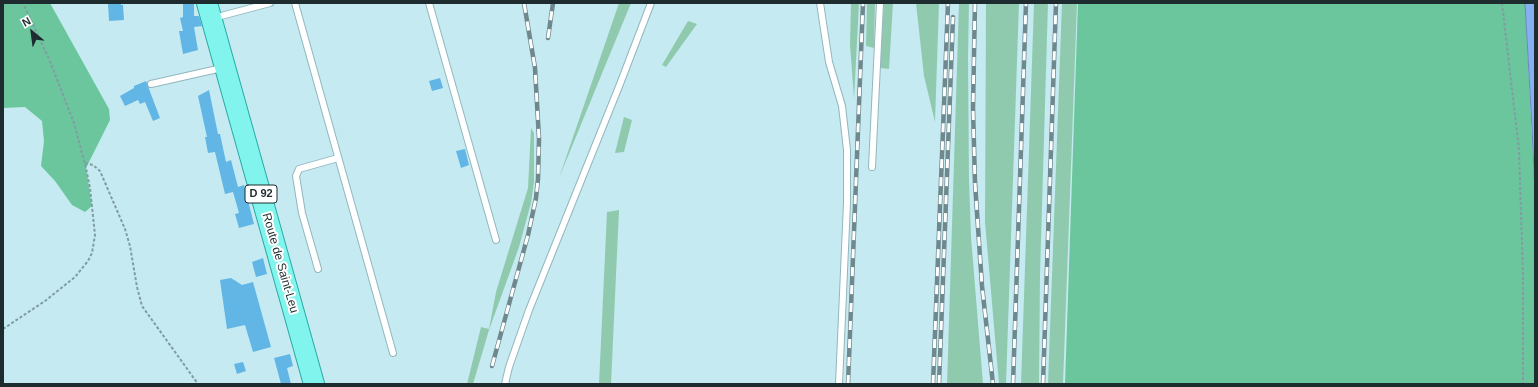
<!DOCTYPE html>
<style>
body{margin:0}
#map{position:relative;width:1538px;height:387px;overflow:hidden;background:#c5eaf1;font-family:Arial,sans-serif}
canvas{display:block}
.frame{position:absolute;inset:0;border:4px solid #1e2c2f;pointer-events:none}
.north{position:absolute;left:12px;top:12px;width:40px;height:40px;-webkit-text-stroke:3px #fff;paint-order:stroke;rotate:331deg;font-size:11px;font-weight:700;line-height:16px;text-align:center;color:#1e2c2f}
.north::after{content:'';display:block;margin:auto;width:14px;height:18px;background:#1e2c2f;clip-path:polygon(50% 0,100% 100%,50% 72%,0 100%)}
</style>
<div id="map">
<canvas width="1538" height="387"></canvas>
<div class="frame"></div>
<div class="north">N</div>
</div>
<script>
const ctx = document.querySelector('canvas').getContext('2d');
ctx.lineJoin = 'round';
function fill(path, color) { ctx.fillStyle = color; ctx.fill(path, 'evenodd'); }
const shape = rows => new Path2D(rows.map(r => 'M' + r).join(''));
function strokePath(path, color, width, dash) { ctx.strokeStyle = color; ctx.lineWidth = width; ctx.lineCap = dash ? 'butt' : 'round'; ctx.setLineDash(dash || []); ctx.stroke(path); }
function label(font, color, halo, rows, align = 'center') {
  ctx.font = font + ' Arial,sans-serif'; ctx.lineWidth = 4; ctx.setLineDash([]); ctx.textBaseline = 'middle'; ctx.strokeStyle = halo; ctx.fillStyle = color; for (const [text, x, y, turn = 0] of rows) {
    ctx.save(); ctx.translate(x, y); ctx.rotate((+turn || 0) * Math.PI / 180); ctx.textAlign = isNaN(turn) ? turn : align; if (halo) ctx.strokeText(text, 0, 0); ctx.fillText(text, 0, 0); ctx.restore();
  }
}
fill(shape([
 [619,3,631,3,559,178],
 [851,3,859,3,854,99,850,44],
 [867,3,875,3,874,48,866,46],
 [884,3,893,3,889,69,880,68],
 [916,3,939,3,935,122,924,76],
 [959,3,969,3,968,57,969,179,971,237,983,384,947,384],
 [986,3,1019,3,1006,384,999,384,985,222],
 [1034,3,1048,3,1040,274,1039,384,1021,384],
 [1062,3,1077,3,1063,384,1048,384],
 [688,21,697,24,666,67,662,65],
 [624,117,632,120,624,152,615,153],
 [531,128,534,133,534,182,531,203,519,247,489,330,473,384,467,384,481,327,489,329,496,292,528,188],
 [619,210,611,384,599,384,607,212]
]), '#90caae');
fill(shape([
 [3,3,50,3,109,109,110,120,86,168,92,206,85,212,72,205,55,181,41,166,44,141,42,121,25,107,3,108],
 [1078,3,1525,3,1535,194,1534,384,1065,384]
]), '#6bc69e');
const water = shape([
 [1525,3,1535,3,1535,194,1532,127,1525,3]
]);
fill(water, '#86b0f2');
strokePath(water, '#6788b8', 1);
fill(shape([
 [108,3,121,3,121,5,123,5,124,20,109,21],
 [183,3,194,3,194,16,199,16,202,26,194,27,198,50,183,54,179,31,183,31,180,18,183,17],
 [440,78,443,88,432,91,429,81],
 [146,81,160,118,153,121,145,102,140,104,138,100,125,106,120,96,134,88,134,86],
 [209,90,218,134,220,134,226,162,231,160,238,187,244,185,254,224,239,228,235,214,239,213,233,192,225,194,215,152,208,153,205,137,207,137,198,96],
 [465,149,469,165,461,168,456,151],
 [263,258,267,274,256,277,252,262],
 [231,278,242,285,253,282,271,347,253,352,245,325,227,329,220,280],
 [290,354,293,366,287,368,291,384,281,384,274,358],
 [243,362,246,371,237,374,234,364]
]), '#61b6e5');
const lane = shape([
 [295,3,393,353],
 [429,3,496,240],
 [820,3,829,62,842,106,847,150,847,203,839,384],
 [221,16,270,3],
 [151,84,222,68],
 [872,167,880,3],
 [318,269,302,213,296,176,299,169,338,158],
 [505,384,509,367,529,310,620,84,651,3]
]);
const primary = shape([
 [207,3,314,384]
]);
strokePath(lane, '#93b6bd', 8);
strokePath(primary, '#28aaa3', 22);
strokePath(shape([
 [1502,3,1519,150,1523,275,1523,384],
 [85,163,93,165,100,171,125,229,130,246,137,287,142,306,198,384],
 [3,329,45,301,75,277,88,261,92,253,95,235,90,188,86,168,74,123,49,59,23,3]
]), '#819ca2', 2, [3, 2]);
strokePath(lane, '#fff', 6);
strokePath(primary, '#81f5ed', 20);
const rail = shape([
 [975,3,973,108,975,183,982,286,993,384],
 [548,38,553,3],
 [492,366,528,235,536,198,538,179,539,139,535,68,524,3],
 [848,384,863,3],
 [933,384,948,3],
 [939,384,953,17],
 [1013,384,1026,3],
 [1043,384,1056,3]
]);
strokePath(rail, '#6f888d', 4.5);
strokePath(rail, '#fff', 3, [9]);
for (const [x, y, w] of [
 [261,194,32]
]) { const box = new Path2D(); box.roundRect(x - w / 2, y - 9, w, 18, 3); ctx.fillStyle = '#fff'; ctx.fill(box); strokePath(box, '#1e2c2f', 1); }
label('bold 11px', '#1e2c2f', null, [
 ["D 92",261,194]
]);
label('12px', '#1e2c2f', '#fff', [
 ["Route de Saint-Leu",280,263,74]
]);
</script>
